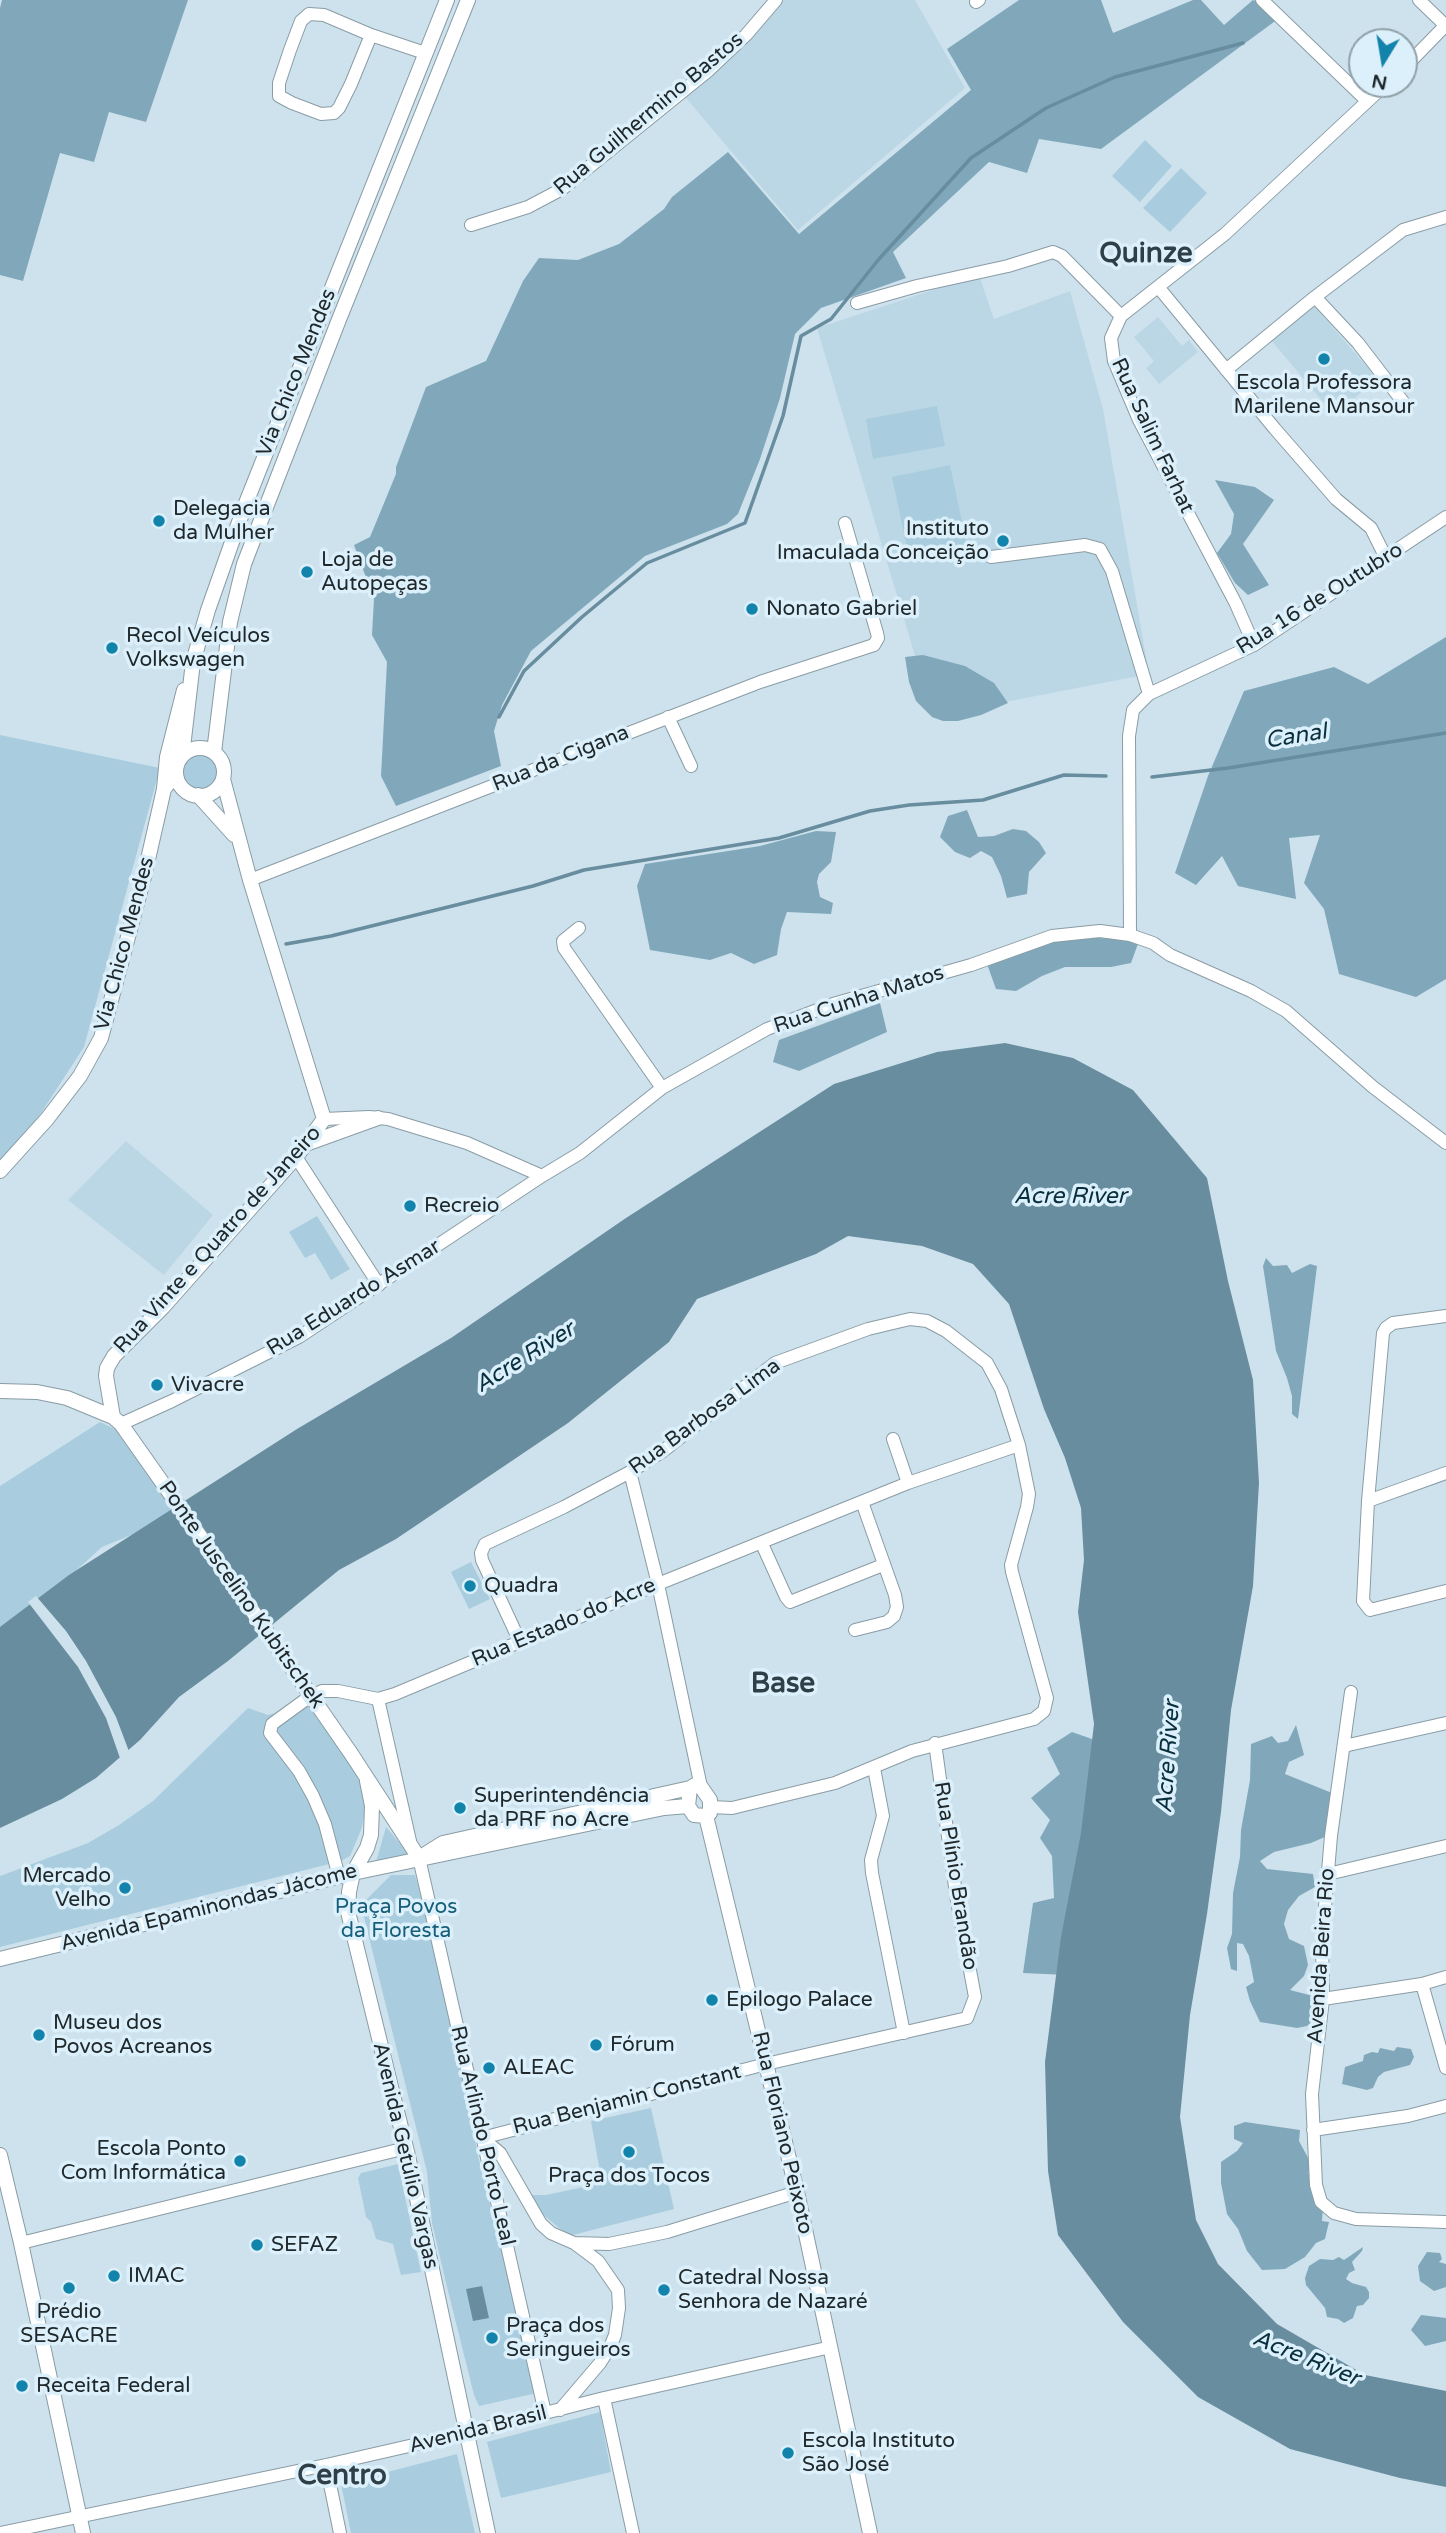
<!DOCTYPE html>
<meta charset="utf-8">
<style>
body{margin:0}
#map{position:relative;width:1446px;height:2533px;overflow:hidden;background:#cee2ed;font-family:"Varela Round",sans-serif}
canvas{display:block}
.north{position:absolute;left:1348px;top:28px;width:70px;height:70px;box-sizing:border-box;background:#dbf0fa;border:2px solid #90a0a7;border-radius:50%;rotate:191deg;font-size:19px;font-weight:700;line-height:28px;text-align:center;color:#20282b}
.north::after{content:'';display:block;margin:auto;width:24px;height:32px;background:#1283aa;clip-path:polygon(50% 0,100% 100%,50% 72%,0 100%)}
</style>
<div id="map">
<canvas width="1446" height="2533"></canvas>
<div class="north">N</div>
</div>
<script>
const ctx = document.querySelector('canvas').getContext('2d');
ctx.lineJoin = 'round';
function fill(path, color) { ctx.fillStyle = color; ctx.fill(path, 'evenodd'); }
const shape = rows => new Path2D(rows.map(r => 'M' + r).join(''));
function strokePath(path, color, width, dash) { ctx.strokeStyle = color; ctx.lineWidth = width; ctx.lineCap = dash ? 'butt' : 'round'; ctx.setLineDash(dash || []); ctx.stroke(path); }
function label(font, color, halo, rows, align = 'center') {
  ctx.font = font + ' "Varela Round",sans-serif'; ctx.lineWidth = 7; ctx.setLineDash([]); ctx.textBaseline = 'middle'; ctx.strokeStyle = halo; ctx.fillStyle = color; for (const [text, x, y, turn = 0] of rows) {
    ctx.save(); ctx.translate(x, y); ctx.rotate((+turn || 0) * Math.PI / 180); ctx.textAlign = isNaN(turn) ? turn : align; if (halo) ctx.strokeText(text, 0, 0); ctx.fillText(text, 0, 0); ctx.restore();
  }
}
fill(shape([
 [784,0,915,0,965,88,798,230,686,98,759,27],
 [979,275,994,319,1070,291,1103,409,1149,674,933,716,817,328],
 [1314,306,1377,378,1335,416,1271,340],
 [1158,317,1182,346,1189,340,1198,352,1159,384,1146,368,1154,361,1134,337],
 [126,1141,213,1215,164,1275,68,1200]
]), '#bbd7e5');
fill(shape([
 [1145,140,1172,166,1140,202,1112,176],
 [1181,168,1207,193,1170,232,1143,208],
 [937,406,945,446,873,459,866,419],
 [950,465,967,545,909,557,892,477],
 [0,735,160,768,84,1047,19,1147,0,1168],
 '182 773a18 18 0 1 1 36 0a18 18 0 1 1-36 0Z',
 [317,1216,350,1269,331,1280,315,1253,305,1258,289,1232],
 [100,1422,119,1431,177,1516,102,1547,49,1595,0,1629,0,1486],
 [471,1562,490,1599,469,1609,451,1572],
 [310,1704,362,1782,366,1809,361,1830,350,1856,341,1861,0,1947,0,1876,88,1843,119,1825,153,1801,248,1708,268,1715],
 [386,1827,409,1854,376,1862],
 [391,1875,415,1875,425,1911,454,2034,479,2160,537,2393,479,2406,474,2395,446,2283,432,2223,427,2172,364,1917,364,1902],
 [651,2108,674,2209,569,2236,536,2209,526,2195,546,2195,602,2183,591,2121],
 [398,2164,421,2272,401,2275,393,2244,376,2239,371,2222,366,2217,358,2178,361,2173],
 [600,2412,611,2472,501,2498,487,2442],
 [457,2454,475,2533,351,2533,341,2484]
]), '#a9cdde');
fill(shape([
 [2,0,188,0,146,122,109,112,94,162,60,153,23,281,0,275,0,8],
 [1019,0,1101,0,1113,33,1193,0,1201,0,1224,25,1253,0,1268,7,1278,19,1101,149,1039,139,1027,173,989,162,893,252,906,278,821,308,795,334,780,398,760,459,738,514,727,524,645,556,531,651,502,705,494,731,501,766,396,806,381,776,387,662,372,635,374,599,354,545,370,537,396,474,396,467,426,387,486,361,523,281,539,258,578,260,619,244,664,209,672,197,728,152,799,234,971,90,947,49],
 [1215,480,1255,487,1274,500,1243,544,1269,585,1248,595,1235,583,1217,553,1231,534,1234,514],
 [1446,637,1446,979,1416,997,1339,974,1324,909,1304,883,1320,835,1289,838,1296,899,1238,886,1222,856,1196,885,1175,873,1208,776,1244,691,1334,667,1368,684],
 [923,655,965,666,994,683,1008,703,981,715,958,721,943,721,932,717,916,701,909,682,905,657],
 [967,810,978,837,994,836,1013,829,1026,831,1039,842,1046,853,1029,872,1027,894,1007,898,1001,876,992,857,981,851,970,858,955,852,940,837,948,816],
 [816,831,836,832,831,862,819,874,817,882,820,897,833,903,831,914,787,912,781,929,777,955,754,964,731,953,710,960,650,950,637,886,645,864,760,846],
 [1072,936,1139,941,1131,963,1111,967,1065,967,1042,976,1016,991,996,989,987,964],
 [880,1003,887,1032,799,1071,773,1062,779,1040],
 [1266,1258,1273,1266,1287,1265,1292,1273,1310,1264,1317,1266,1298,1419,1292,1414,1292,1396,1287,1378,1276,1351,1263,1266],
 [1296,1725,1304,1755,1289,1762,1285,1774,1332,1793,1327,1836,1311,1843,1274,1852,1260,1861,1267,1869,1313,1874,1315,1887,1299,1896,1288,1910,1284,1924,1289,1939,1304,1946,1308,1965,1304,1976,1290,1990,1313,1996,1318,2005,1319,2016,1307,2026,1297,2028,1260,2022,1250,2001,1246,1987,1254,1982,1249,1956,1243,1944,1237,1943,1237,1971,1231,1969,1227,1948,1232,1934,1233,1893,1240,1857,1241,1830,1250,1780,1251,1744,1272,1736,1278,1743,1288,1741],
 [1072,1732,1109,1745,1067,1975,1023,1973,1033,1903,1054,1898,1052,1856,1040,1838,1050,1820,1031,1798,1060,1774,1047,1748],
 [1397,2047,1411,2049,1414,2057,1410,2065,1384,2072,1378,2077,1373,2088,1367,2090,1342,2084,1345,2067,1363,2061,1364,2055,1372,2052,1378,2053,1380,2048,1394,2051],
 [1245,2122,1300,2130,1299,2141,1312,2165,1308,2173,1315,2177,1323,2206,1322,2221,1329,2222,1325,2239,1316,2243,1305,2257,1285,2269,1262,2270,1247,2251,1238,2229,1227,2214,1221,2183,1221,2162,1237,2151,1243,2143,1234,2139,1234,2126],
 [1363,2247,1362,2251,1352,2262,1355,2270,1349,2273,1346,2279,1352,2283,1366,2287,1369,2292,1369,2298,1363,2305,1357,2306,1353,2318,1344,2323,1338,2319,1327,2317,1325,2308,1306,2285,1305,2278,1309,2266,1320,2259,1333,2260,1339,2257,1344,2260],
 [1427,2252,1440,2253,1442,2259,1439,2262,1446,2264,1446,2287,1434,2291,1420,2281,1418,2266],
 [1421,2315,1446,2318,1446,2341,1425,2346,1411,2330]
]), '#81a8ba');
fill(shape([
 [1005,1043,1073,1058,1133,1090,1207,1178,1228,1281,1253,1380,1259,1483,1253,1586,1231,1710,1221,1812,1207,1914,1190,2015,1180,2117,1196,2220,1218,2264,1277,2324,1365,2375,1446,2391,1446,2487,1400,2478,1290,2449,1198,2397,1123,2322,1058,2235,1048,2171,1045,2062,1061,1937,1081,1833,1094,1724,1078,1612,1084,1560,1081,1508,1065,1458,1044,1409,1009,1304,973,1264,922,1246,848,1236,816,1254,697,1299,669,1342,568,1423,396,1539,339,1570,228,1661,179,1697,140,1740,96,1778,62,1799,0,1828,0,1627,69,1575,297,1429,451,1338,626,1218,834,1084,937,1052],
 [482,2286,489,2318,473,2321,466,2289]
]), '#678d9f');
fill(shape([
 [36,1596,66,1631,86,1661,116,1717,130,1754,121,1761,106,1718,78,1667,28,1602]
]), '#cee2ed');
strokePath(shape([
 [499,717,524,671,582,617,647,563,745,523,783,416,801,336,831,319,879,259,971,158,1046,108,1115,77,1243,43],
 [1152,777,1228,768,1446,733],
 [286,944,331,936,533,886,584,870,779,838,870,811,909,805,983,800,1064,775,1106,776]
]), '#678d9f', 3.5);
const minor = shape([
 [1262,0,1367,101],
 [1419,0,1446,26],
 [976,2,979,0],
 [371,35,351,84,339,108,334,113,321,114,292,103,279,96,279,83,290,50,301,21,309,14,324,15,371,35,425,53],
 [1404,68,1446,25],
 [471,225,528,207,562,189,709,70,746,35,776,0],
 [1159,288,1275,429,1336,499,1371,528,1386,558],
 [1315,297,1358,343,1407,407],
 [857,303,917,286,1008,266,1053,252,1062,256,1121,316],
 [1226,370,1315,297,1403,230,1446,217],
 [991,557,1085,545,1100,549,1112,571,1149,694],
 [1254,645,1236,604,1139,420,1114,361,1111,338,1121,316,1225,234,1386,84],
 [668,717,691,766],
 [250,880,760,682,874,645,878,638,877,633,845,523],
 [579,928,563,941,564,948,662,1088],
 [1130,935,1129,736,1133,710,1149,694,1254,645,1446,517],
 [324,1119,369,1117,388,1119,467,1143,542,1176],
 [296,1157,379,1285],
 [1446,1316,1393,1323,1386,1328,1383,1333,1368,1501,1363,1601,1370,1610,1446,1591],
 [121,1424,172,1401,299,1337,542,1176,580,1153,662,1088,767,1029,833,1004,971,965,1052,936,1100,931,1130,935,1153,943,1170,955,1251,991,1286,1011,1373,1087,1446,1143],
 [893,1439,908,1483],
 [630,1472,658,1584,701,1787],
 [1368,1501,1446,1473],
 [762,1544,786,1597,790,1602,883,1565],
 [855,1630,887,1622,894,1616,897,1607,895,1595,862,1502],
 [520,1642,482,1560,481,1553,485,1544,564,1507,630,1472,663,1451,775,1363,868,1329,910,1319,927,1321,946,1331,987,1363,1001,1389,1019,1445,1029,1494,1027,1507,1011,1565,1012,1572,1047,1698,1044,1711,1034,1719,912,1751,835,1783,732,1808,711,1807],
 [1351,1692,1331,1836,1322,1942,1323,1999,1312,2094,1316,2185,1321,2202,1334,2213,1356,2219,1446,2222],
 [378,1699,410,1841],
 [1344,1746,1446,1723],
 [874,1768,883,1816,871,1860,872,1873,904,2033],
 [419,1858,545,2413],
 [1328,1874,1446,1846],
 [339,1877,325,1824,313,1796,299,1771,270,1733,272,1724,305,1700,322,1691,338,1691,378,1699,395,1694,658,1584,908,1483,1019,1445],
 [1422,1984,1446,2068],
 [1323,1999,1422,1984,1446,1977],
 [1313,2130,1408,2116,1446,2106],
 [482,2138,766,2064,967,2018,975,1997,957,1901,935,1743],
 [482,2138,500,2153,541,2224,551,2233,574,2243,598,2261,618,2290,619,2308,615,2335,610,2347,600,2363,560,2410],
 [21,2243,406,2148],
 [574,2243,609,2244,667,2232,797,2192],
 [604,2398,633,2533],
 [326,2465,340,2533],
 [1,2533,326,2465,466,2433,604,2398,831,2347]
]);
const major = shape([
 '176 772a24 24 0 1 1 48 0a24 24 0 1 1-48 0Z',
 [214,752,230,622,244,564,338,322,468,0],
 [182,756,193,662,208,610,244,508,447,0],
 [164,789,167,757,184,690],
 [198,795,234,835],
 [306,1144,378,1118],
 [0,1171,47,1119,80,1076,101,1038,144,877,164,789,176,773],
 [0,1391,37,1392,67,1398,113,1417,121,1424,231,1580],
 [113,1417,106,1376,107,1368,114,1356,163,1307,296,1157,324,1119,250,880,223,779],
 [352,1755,419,1858],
 [367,1781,372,1806,371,1835,367,1848,353,1873,349,1892,348,1912,408,2156,488,2533],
 [695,1785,701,1787,710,1800,710,1813,706,1816,694,1815,688,1806,690,1788,695,1785],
 [706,1816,797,2192,870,2533],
 [424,1855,443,1843,690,1788],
 [0,1959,353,1873,664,1808,688,1806],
 [0,2155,21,2243,83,2533]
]);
strokePath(minor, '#899ca5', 14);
strokePath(major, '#899ca5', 16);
strokePath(minor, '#fff', 12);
strokePath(major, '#fff', 14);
const majorBridge = shape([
 [231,1580,352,1755]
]);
strokePath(majorBridge, '#899ca5', 16, []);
strokePath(majorBridge, '#fff', 14);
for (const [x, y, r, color] of [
 [1324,359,7,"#1283aa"],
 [159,521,7,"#1283aa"],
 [1003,541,7,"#1283aa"],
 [307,572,7,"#1283aa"],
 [752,609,7,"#1283aa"],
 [112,648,7,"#1283aa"],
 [410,1206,7,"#1283aa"],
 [157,1385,7,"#1283aa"],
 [470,1586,7,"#1283aa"],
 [460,1808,7,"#1283aa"],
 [125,1888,7,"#1283aa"],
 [712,2000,7,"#1283aa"],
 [39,2035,7,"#1283aa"],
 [596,2045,7,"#1283aa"],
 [489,2068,7,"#1283aa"],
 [629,2152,7,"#1283aa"],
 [240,2161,7,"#1283aa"],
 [257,2245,7,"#1283aa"],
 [114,2276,7,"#1283aa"],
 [69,2288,7,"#1283aa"],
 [664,2290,7,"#1283aa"],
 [492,2338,7,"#1283aa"],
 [22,2386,7,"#1283aa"],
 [788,2453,7,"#1283aa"]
]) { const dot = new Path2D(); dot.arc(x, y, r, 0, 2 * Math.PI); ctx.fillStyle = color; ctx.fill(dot); strokePath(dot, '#dbf0fa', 2.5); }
label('21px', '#20282b', '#dbf0fa', [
 ["Rua Guilhermino Bastos",649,114,-40],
 ["Via Chico Mendes",297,373,-68],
 ["Rua Salim Farhat",1152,436,65],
 ["Rua 16 de Outubro",1320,599,-32],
 ["Rua da Cigana",561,759,-22],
 ["Via Chico Mendes",125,944,-75],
 ["Rua Cunha Matos",859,1000,-18],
 ["Rua Vinte e Quatro de Janeiro",218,1240,-48],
 ["Rua Eduardo Asmar",354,1298,-32],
 ["Rua Barbosa Lima",705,1417,-36],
 ["Ponte Juscelino Kubitschek",241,1595,55],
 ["Rua Estado do Acre",564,1623,-23],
 ["Rua Plínio Brandão",955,1876,81],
 ["Avenida Epaminondas Jácome",209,1908,-14],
 ["Avenida Beira Rio",1322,1956,-86],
 ["Rua Benjamin Constant",627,2100,-14],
 ["Rua Floriano Peixoto",782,2133,77],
 ["Rua Arlindo Porto Leal",482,2136,77],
 ["Avenida Getúlio Vargas",405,2156,77],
 ["Avenida Brasil",478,2430,-14]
]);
label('21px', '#20282b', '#dbf0fa', [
 ["Escola Professora",1324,383,"center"],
 ["Marilene Mansour",1324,407,"center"],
 ["Delegacia",173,509],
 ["da Mulher",173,533],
 ["Instituto",989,529,"right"],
 ["Imaculada Conceição",989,553,"right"],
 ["Loja de",321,560],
 ["Autopeças",321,584],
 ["Nonato Gabriel",766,609],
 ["Recol Veículos",126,636],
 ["Volkswagen",126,660],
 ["Recreio",424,1206],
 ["Vivacre",171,1385],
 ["Quadra",484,1586],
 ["Superintendência",474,1796],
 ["da PRF no Acre",474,1820],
 ["Mercado",111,1876,"right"],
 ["Velho",111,1900,"right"],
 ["Epilogo Palace",726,2000],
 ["Museu dos",53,2023],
 ["Povos Acreanos",53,2047],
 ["Fórum",610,2045],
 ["ALEAC",503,2068],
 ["Escola Ponto",226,2149,"right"],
 ["Com Informática",226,2173,"right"],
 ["Praça dos Tocos",629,2176,"center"],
 ["SEFAZ",271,2245],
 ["IMAC",128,2276],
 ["Catedral Nossa",678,2278],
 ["Senhora de Nazaré",678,2302],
 ["Prédio",69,2312,"center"],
 ["SESACRE",69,2336,"center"],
 ["Praça dos",506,2326],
 ["Seringueiros",506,2350],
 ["Receita Federal",36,2386],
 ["Escola Instituto",802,2441],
 ["São José",802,2465]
], 'left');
label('21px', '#165e79', '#dbf0fa', [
 ["Praça Povos",396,1907],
 ["da Floresta",396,1931]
]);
label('italic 23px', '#092e3d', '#dbf0fa', [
 ["Canal",1296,737,-9],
 ["Acre River",1070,1197],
 ["Acre River",525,1358,-32],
 ["Acre River",1169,1757,-86],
 ["Acre River",1306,2359,22]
]);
label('bold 28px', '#2e3f47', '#dbf0fa', [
 ["Quinze",1146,255],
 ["Base",783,1685],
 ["Centro",342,2477]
]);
</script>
